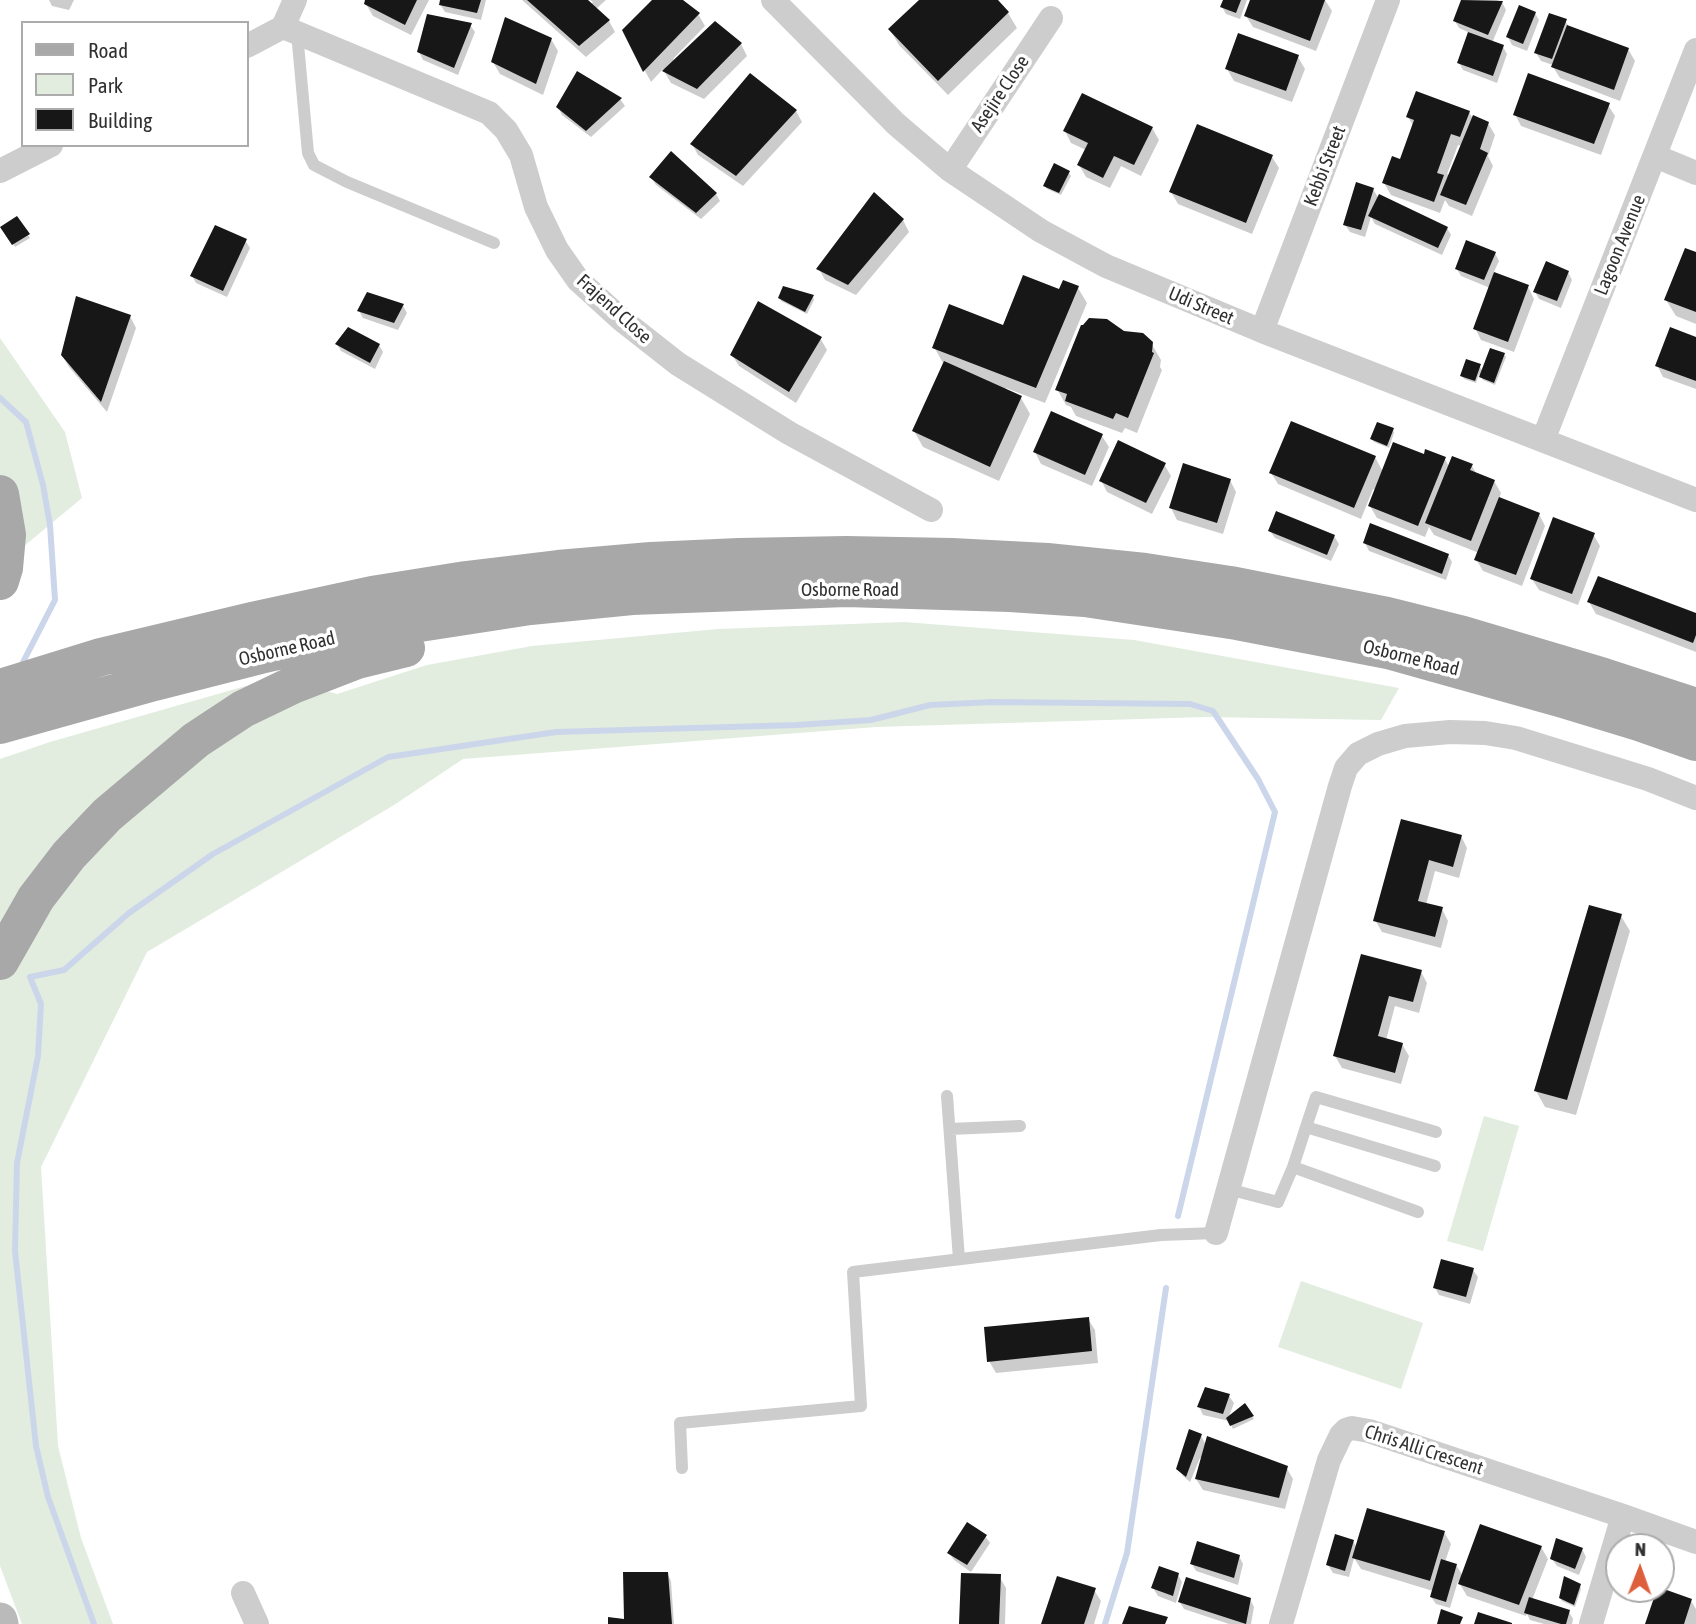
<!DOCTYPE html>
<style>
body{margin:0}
#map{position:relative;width:1696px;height:1624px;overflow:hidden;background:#fff;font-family:"Asap Condensed",sans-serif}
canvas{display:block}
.legend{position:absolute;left:21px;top:21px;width:228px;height:126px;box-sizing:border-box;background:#fff;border:2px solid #acacac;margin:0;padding:9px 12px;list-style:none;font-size:21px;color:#303030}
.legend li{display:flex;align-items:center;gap:14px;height:35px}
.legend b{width:35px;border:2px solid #acacac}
.north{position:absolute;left:1605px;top:1533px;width:70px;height:70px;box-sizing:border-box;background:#fff;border:2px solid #acacac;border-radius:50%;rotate:1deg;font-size:19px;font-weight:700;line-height:28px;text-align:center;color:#303030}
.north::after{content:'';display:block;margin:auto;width:24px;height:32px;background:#de5f3c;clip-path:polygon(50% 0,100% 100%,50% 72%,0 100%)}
</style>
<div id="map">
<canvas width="1696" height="1624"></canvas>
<ul class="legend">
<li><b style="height:9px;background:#a8a8a8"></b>Road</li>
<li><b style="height:19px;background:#e2eddf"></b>Park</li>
<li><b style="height:19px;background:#171717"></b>Building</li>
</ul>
<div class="north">N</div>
</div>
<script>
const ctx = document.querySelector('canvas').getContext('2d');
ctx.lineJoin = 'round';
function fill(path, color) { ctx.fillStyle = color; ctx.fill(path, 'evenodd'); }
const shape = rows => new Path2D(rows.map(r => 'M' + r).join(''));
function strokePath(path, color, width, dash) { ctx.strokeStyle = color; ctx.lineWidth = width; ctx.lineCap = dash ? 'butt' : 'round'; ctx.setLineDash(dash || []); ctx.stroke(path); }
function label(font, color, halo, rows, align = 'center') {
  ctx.font = font + ' "Asap Condensed",sans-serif'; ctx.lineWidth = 7; ctx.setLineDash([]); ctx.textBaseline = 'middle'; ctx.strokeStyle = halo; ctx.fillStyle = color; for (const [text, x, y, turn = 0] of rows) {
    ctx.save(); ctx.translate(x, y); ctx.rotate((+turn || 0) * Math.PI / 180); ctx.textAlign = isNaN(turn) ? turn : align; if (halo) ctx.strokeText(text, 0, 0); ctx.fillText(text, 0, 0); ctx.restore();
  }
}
fill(shape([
 [0,338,65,432,82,498,0,566],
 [904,622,1134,640,1399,688,1381,720,1205,717,876,727,463,759,394,805,147,952,41,1167,58,1446,81,1538,113,1624,22,1624,0,1566,0,759,50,742,277,677,337,694,427,665,532,646,718,629],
 [1484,1116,1519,1126,1483,1251,1447,1241],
 [1301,1281,1423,1323,1401,1389,1278,1347]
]), '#e2eddf');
fill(shape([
 [49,0,74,0,69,10,52,6],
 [367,0,429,0,411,35,373,16,366,4],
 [442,0,486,0,481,20,445,12,440,4],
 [522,0,586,0,591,4,593,2,590,0,606,0,596,9,609,21,615,32,586,57],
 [654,0,681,0,698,14,705,26,673,59,676,61,715,23,741,44,747,56,704,99,671,83,663,69,651,82,645,71,624,30],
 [921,0,995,0,1008,13,1017,28,948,95,899,45,890,30],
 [1225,0,1247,0,1240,19,1226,14,1222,7],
 [1252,0,1325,0,1332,11,1316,51,1253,27,1246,16],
 [1463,0,1497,0,1502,2,1506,10,1492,43,1503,47,1507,54,1497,83,1463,70,1459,63,1470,33,1459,28,1455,21],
 [1535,13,1539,20,1527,51,1512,45,1508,37],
 [1565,21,1570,28,1628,49,1635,61,1620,101,1560,78,1553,67,1553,65,1541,61,1536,53],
 [470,25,475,32,458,75,423,60,419,52],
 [551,39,558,51,543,95,500,74,493,62],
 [1298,57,1305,69,1292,102,1234,81,1227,69],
 [620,99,625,106,591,137,562,115,558,107],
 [1608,105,1615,116,1601,155,1521,126,1515,114],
 [796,111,802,122,743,186,698,155,692,144],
 [1469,112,1472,117,1488,123,1495,135,1488,156,1493,166,1472,216,1449,206,1445,200,1440,213,1391,195,1384,183,1401,161,1414,127,1408,117],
 [1458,145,1462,146,1450,175,1447,174],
 [1152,128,1159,140,1141,176,1121,166,1110,188,1086,177,1079,165,1086,150,1071,143,1065,131],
 [671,153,716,194,720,201,701,219,656,185,651,177],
 [1272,157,1279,168,1252,234,1178,204,1171,192],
 [1069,173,1071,176,1061,195,1047,189,1045,186],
 [1373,189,1379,199,1447,228,1451,235,1442,255,1375,224,1371,217,1365,237,1350,232,1345,225],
 [17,218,30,238,15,247,3,227],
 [903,220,909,232,856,295,825,280,819,269],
 [245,240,250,248,227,297,196,283,192,276],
 [1495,253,1499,261,1493,274,1528,287,1534,299,1514,352,1481,340,1475,328,1490,288,1461,276,1457,269],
 [1696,254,1696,324,1676,316,1666,300],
 [1568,272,1572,280,1561,308,1539,299,1535,292],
 [1078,288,1087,303,1045,403,1006,388,1005,391,1021,398,1030,414,999,481,923,447,914,431,943,363,934,347,1004,328,1060,292],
 [813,297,814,300,807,314,781,301,780,298],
 [403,306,407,313,398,330,363,318,359,311],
 [130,316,136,328,107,412,69,367,62,355],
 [1123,333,1151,343,1161,360,1160,367,1162,370,1137,433,1125,428,1122,433,1076,416,1071,407,1066,405,1057,389],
 [820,338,827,350,796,403,739,366,732,355],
 [1696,339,1696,389,1663,377,1657,365],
 [337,344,379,345,383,352,375,369,341,351],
 [1504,354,1506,357,1495,385,1483,380,1479,374,1476,383,1464,379,1462,376,1479,365,1483,372],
 [1393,430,1394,433,1389,448,1374,442,1372,439],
 [1102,436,1109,447,1092,486,1041,464,1035,452],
 [1375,457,1383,472,1425,457,1445,459,1449,467,1472,466,1477,475,1494,481,1501,493,1499,499,1539,514,1545,526,1522,586,1483,571,1476,559,1479,553,1434,535,1429,527,1425,537,1377,518,1370,506,1376,490,1373,489,1361,519,1278,484,1271,473],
 [1164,464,1171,476,1152,514,1107,492,1101,480],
 [1230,480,1236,492,1223,534,1177,520,1171,508],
 [1270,531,1334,536,1339,544,1331,561,1275,538],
 [1593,534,1600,546,1578,605,1539,590,1532,579],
 [1365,543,1448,555,1452,562,1446,580,1369,551],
 [1589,602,1696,615,1696,652,1596,614],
 [1402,821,1461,836,1467,848,1459,878,1435,871,1426,905,1442,909,1448,921,1441,948,1382,932,1375,920],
 [1621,916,1630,931,1576,1115,1545,1107,1536,1091],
 [1362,956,1421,972,1427,983,1419,1013,1395,1006,1386,1040,1402,1044,1409,1056,1401,1084,1342,1068,1335,1056],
 [1473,1270,1478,1277,1470,1304,1439,1295,1435,1288],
 [1088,1319,1095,1330,1098,1363,996,1373,989,1361],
 [1229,1396,1234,1403,1228,1419,1244,1405,1254,1419,1233,1429,1229,1421,1203,1415,1199,1407],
 [1201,1436,1206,1445,1286,1467,1293,1479,1285,1509,1203,1490,1196,1479,1202,1458,1200,1458,1190,1482,1183,1476,1178,1468],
 [1444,1532,1451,1544,1445,1562,1456,1565,1463,1576,1541,1547,1548,1559,1532,1600,1569,1612,1573,1619,1572,1624,1544,1624,1530,1620,1527,1614,1526,1616,1467,1596,1458,1581,1450,1608,1436,1604,1431,1597,1433,1591,1361,1569,1354,1558,1349,1577,1333,1573,1328,1565,1353,1541,1357,1548],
 [985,1536,990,1543,971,1572,954,1560,949,1553],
 [1582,1549,1586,1557,1579,1575,1557,1566,1552,1559],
 [1239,1556,1243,1564,1238,1585,1196,1571,1192,1564],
 [667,1573,671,1581,674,1624,609,1624,626,1621],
 [1178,1575,1182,1582,1176,1603,1158,1596,1153,1588],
 [999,1576,1006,1588,1005,1624,960,1624],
 [1580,1586,1581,1589,1575,1607,1562,1601,1560,1598],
 [1659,1589,1691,1601,1696,1609,1696,1624,1647,1624],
 [1094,1590,1101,1601,1094,1624,1043,1624],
 [1250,1599,1254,1607,1251,1624,1229,1624,1184,1609,1179,1601]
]), '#0003');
strokePath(shape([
 [0,398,26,422,43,485,50,525,55,600,20,668],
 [94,1624,48,1497,36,1446,15,1251,17,1163,38,1056,41,1004,30,977,64,970,129,913,213,854,388,757,556,732,797,725,871,720,930,705,992,702,1190,704,1213,711,1258,779,1275,812,1178,1216],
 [1105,1624,1127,1553,1166,1288]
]), '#ccd6eb', 6);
fill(shape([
 [365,0,417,0,405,25,364,4],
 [440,0,481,0,477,13,439,5],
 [527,0,588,0,610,20,579,46],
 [652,0,683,0,700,13,643,72,622,30],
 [919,0,998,0,1009,12,938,81,888,29],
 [1223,0,1241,0,1236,13,1220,7],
 [1250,0,1325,0,1310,41,1244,16],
 [1461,0,1503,1,1488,35,1453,21],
 [1519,5,1536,12,1523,44,1506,37],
 [1549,13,1567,19,1552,59,1534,53],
 [427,14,472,23,454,68,417,52],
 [505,17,552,38,536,84,491,62],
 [715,21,742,43,697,89,662,71],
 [1567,25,1629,48,1614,90,1551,67],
 [1468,32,1504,45,1493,76,1457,63],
 [1238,33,1299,55,1286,91,1225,69],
 [577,71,622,98,586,131,556,107],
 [750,73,797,110,736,176,690,144],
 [1528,73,1610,103,1594,144,1513,115],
 [1416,91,1470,111,1460,137,1451,134,1437,173,1444,175,1434,202,1382,183,1392,156,1400,159,1414,120,1406,117],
 [1082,93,1153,127,1134,165,1114,156,1103,178,1077,165,1088,143,1063,131],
 [1473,115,1489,122,1480,149,1488,153,1466,205,1440,195],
 [1197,124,1273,155,1246,223,1169,192],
 [671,151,717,193,696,213,649,177],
 [1054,163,1070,171,1059,193,1043,186],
 [1356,182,1374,188,1361,230,1343,225],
 [874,192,904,219,848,285,816,269],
 [1379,194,1448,227,1438,248,1368,216],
 [17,216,30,234,12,245,0,227],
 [215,225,247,239,223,291,190,276],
 [1466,240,1496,252,1484,280,1455,269],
 [1685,248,1696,252,1696,312,1664,300],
 [1546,261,1569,271,1557,301,1533,292],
 [1494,272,1529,285,1508,342,1473,329],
 [1023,275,1059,289,1063,280,1079,286,1036,388,932,348,949,304,1003,325],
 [783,286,814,295,805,312,778,298],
 [367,292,404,304,394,323,357,311],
 [76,296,131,315,101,402,61,355],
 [758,301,822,337,789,392,730,355],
 [1089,318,1107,319,1124,331,1143,333,1153,342,1152,352,1154,353,1128,418,1116,413,1113,419,1065,401,1067,394,1055,390,1081,325,1083,325],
 [348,327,380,344,370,363,335,344],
 [1670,327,1696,337,1696,381,1655,366],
 [1490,348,1505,353,1494,383,1479,377],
 [1466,359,1481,364,1475,381,1460,376],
 [944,361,1022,396,990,467,912,431],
 [1051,411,1103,434,1085,475,1033,452],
 [1291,421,1376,456,1354,508,1269,473],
 [1377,422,1394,428,1387,446,1370,439],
 [1118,440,1166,463,1146,503,1099,481],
 [1393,442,1424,454,1425,449,1446,457,1418,526,1368,506],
 [1452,456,1473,464,1470,470,1495,480,1471,541,1425,523],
 [1183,463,1231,479,1217,523,1169,508],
 [1499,497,1540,513,1516,575,1474,560],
 [1276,511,1335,535,1327,555,1268,531],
 [1553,517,1595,533,1572,594,1530,579],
 [1370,523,1449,554,1442,574,1363,543],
 [1598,576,1696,613,1696,635,1693,643,1587,602],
 [1401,819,1462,835,1453,867,1429,860,1418,901,1443,907,1435,937,1373,921],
 [1589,905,1622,914,1567,1100,1534,1091],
 [1361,954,1422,970,1413,1002,1389,996,1378,1036,1403,1043,1395,1073,1333,1056],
 [1441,1259,1474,1268,1466,1297,1433,1288],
 [1089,1317,1092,1351,987,1362,984,1327],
 [1205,1387,1230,1394,1223,1414,1197,1407],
 [1245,1403,1254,1416,1230,1426,1226,1418],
 [1189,1429,1202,1434,1186,1477,1176,1469],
 [1207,1436,1288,1466,1279,1498,1195,1479],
 [1367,1508,1445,1531,1430,1581,1352,1558],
 [967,1522,987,1535,967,1565,947,1553],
 [1480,1524,1542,1546,1519,1605,1458,1584],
 [1335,1534,1354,1540,1345,1571,1326,1565],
 [1556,1538,1583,1548,1575,1569,1550,1559],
 [1197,1541,1240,1555,1234,1578,1190,1564],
 [1441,1559,1457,1564,1446,1602,1430,1597],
 [1159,1566,1179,1573,1173,1596,1151,1588],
 [623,1572,668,1572,672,1624,608,1624,608,1617,624,1619],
 [961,1573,1001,1574,999,1624,959,1624],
 [1057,1576,1096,1588,1084,1624,1041,1624],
 [1564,1576,1581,1584,1574,1605,1559,1598],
 [1186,1577,1251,1598,1246,1624,1178,1602],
 [1661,1588,1692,1599,1684,1624,1645,1624,1657,1589,1661,1589],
 [1529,1597,1570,1610,1566,1624,1561,1624,1524,1613],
 [1129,1606,1168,1617,1165,1624,1122,1624],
 [1441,1609,1463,1617,1460,1624,1437,1624],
 [1478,1612,1512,1623,1512,1624,1474,1624]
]), '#171717');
strokePath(shape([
 [297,33,308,153,314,165,347,182,494,243],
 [947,1096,959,1259],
 [1306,1127,1316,1097,1436,1132],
 [950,1129,1020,1126],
 [1293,1167,1306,1127,1435,1166],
 [1228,1189,1278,1202,1293,1167,1418,1212],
 [682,1468,680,1423,861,1406,853,1272,1161,1235,1216,1233]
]), '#cdcdcd', 12);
strokePath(shape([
 [773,0,896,124,950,170,1041,231,1106,266,1262,331,1696,500],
 [283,27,489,113,506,130,521,155,536,207,557,250,578,280,622,320,678,364,789,433,931,510],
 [283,27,295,0],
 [247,46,283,27],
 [1655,156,1696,173],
 [950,170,1051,18],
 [0,171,51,145],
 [1262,331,1388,0],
 [1543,440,1696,50],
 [1216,1233,1340,786,1346,768,1358,754,1378,744,1405,736,1450,732,1485,733,1516,738,1648,779,1696,798],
 [243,1593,257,1624],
 [1281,1624,1329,1460,1341,1435,1346,1430,1352,1428,1369,1431,1623,1516,1696,1542],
 [1591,1624,1623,1516]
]), '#cdcdcd', 24);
strokePath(shape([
 [0,1620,1,1624]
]), '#bababa', 35);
strokePath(shape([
 [0,494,7,535,4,568,0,581],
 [0,688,101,657,252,621,372,595,466,580,558,569,651,561,739,557,846,555,952,557,1047,562,1145,572,1230,585,1387,616,1463,635,1604,677,1696,707],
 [0,725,154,682,260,655,361,632,530,606,632,596,846,588,1010,593,1085,598,1237,621,1388,650,1563,699,1639,722,1696,742],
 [0,961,36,898,69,855,107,815,196,740,243,709,295,684,357,660,406,648]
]), '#a8a8a8', 38);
label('19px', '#303030', '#fff', [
 ["Asejire Close",1000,94,-56],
 ["Kebbi Street",1325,166,-69],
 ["Lagoon Avenue",1620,245,-68],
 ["Udi Street",1201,306,23],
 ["Frajend Close",614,309,42],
 ["Osborne Road",850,590],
 ["Osborne Road",287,649,-13],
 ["Osborne Road",1411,658,14],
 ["Chris Alli Crescent",1424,1450,18]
]);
</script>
